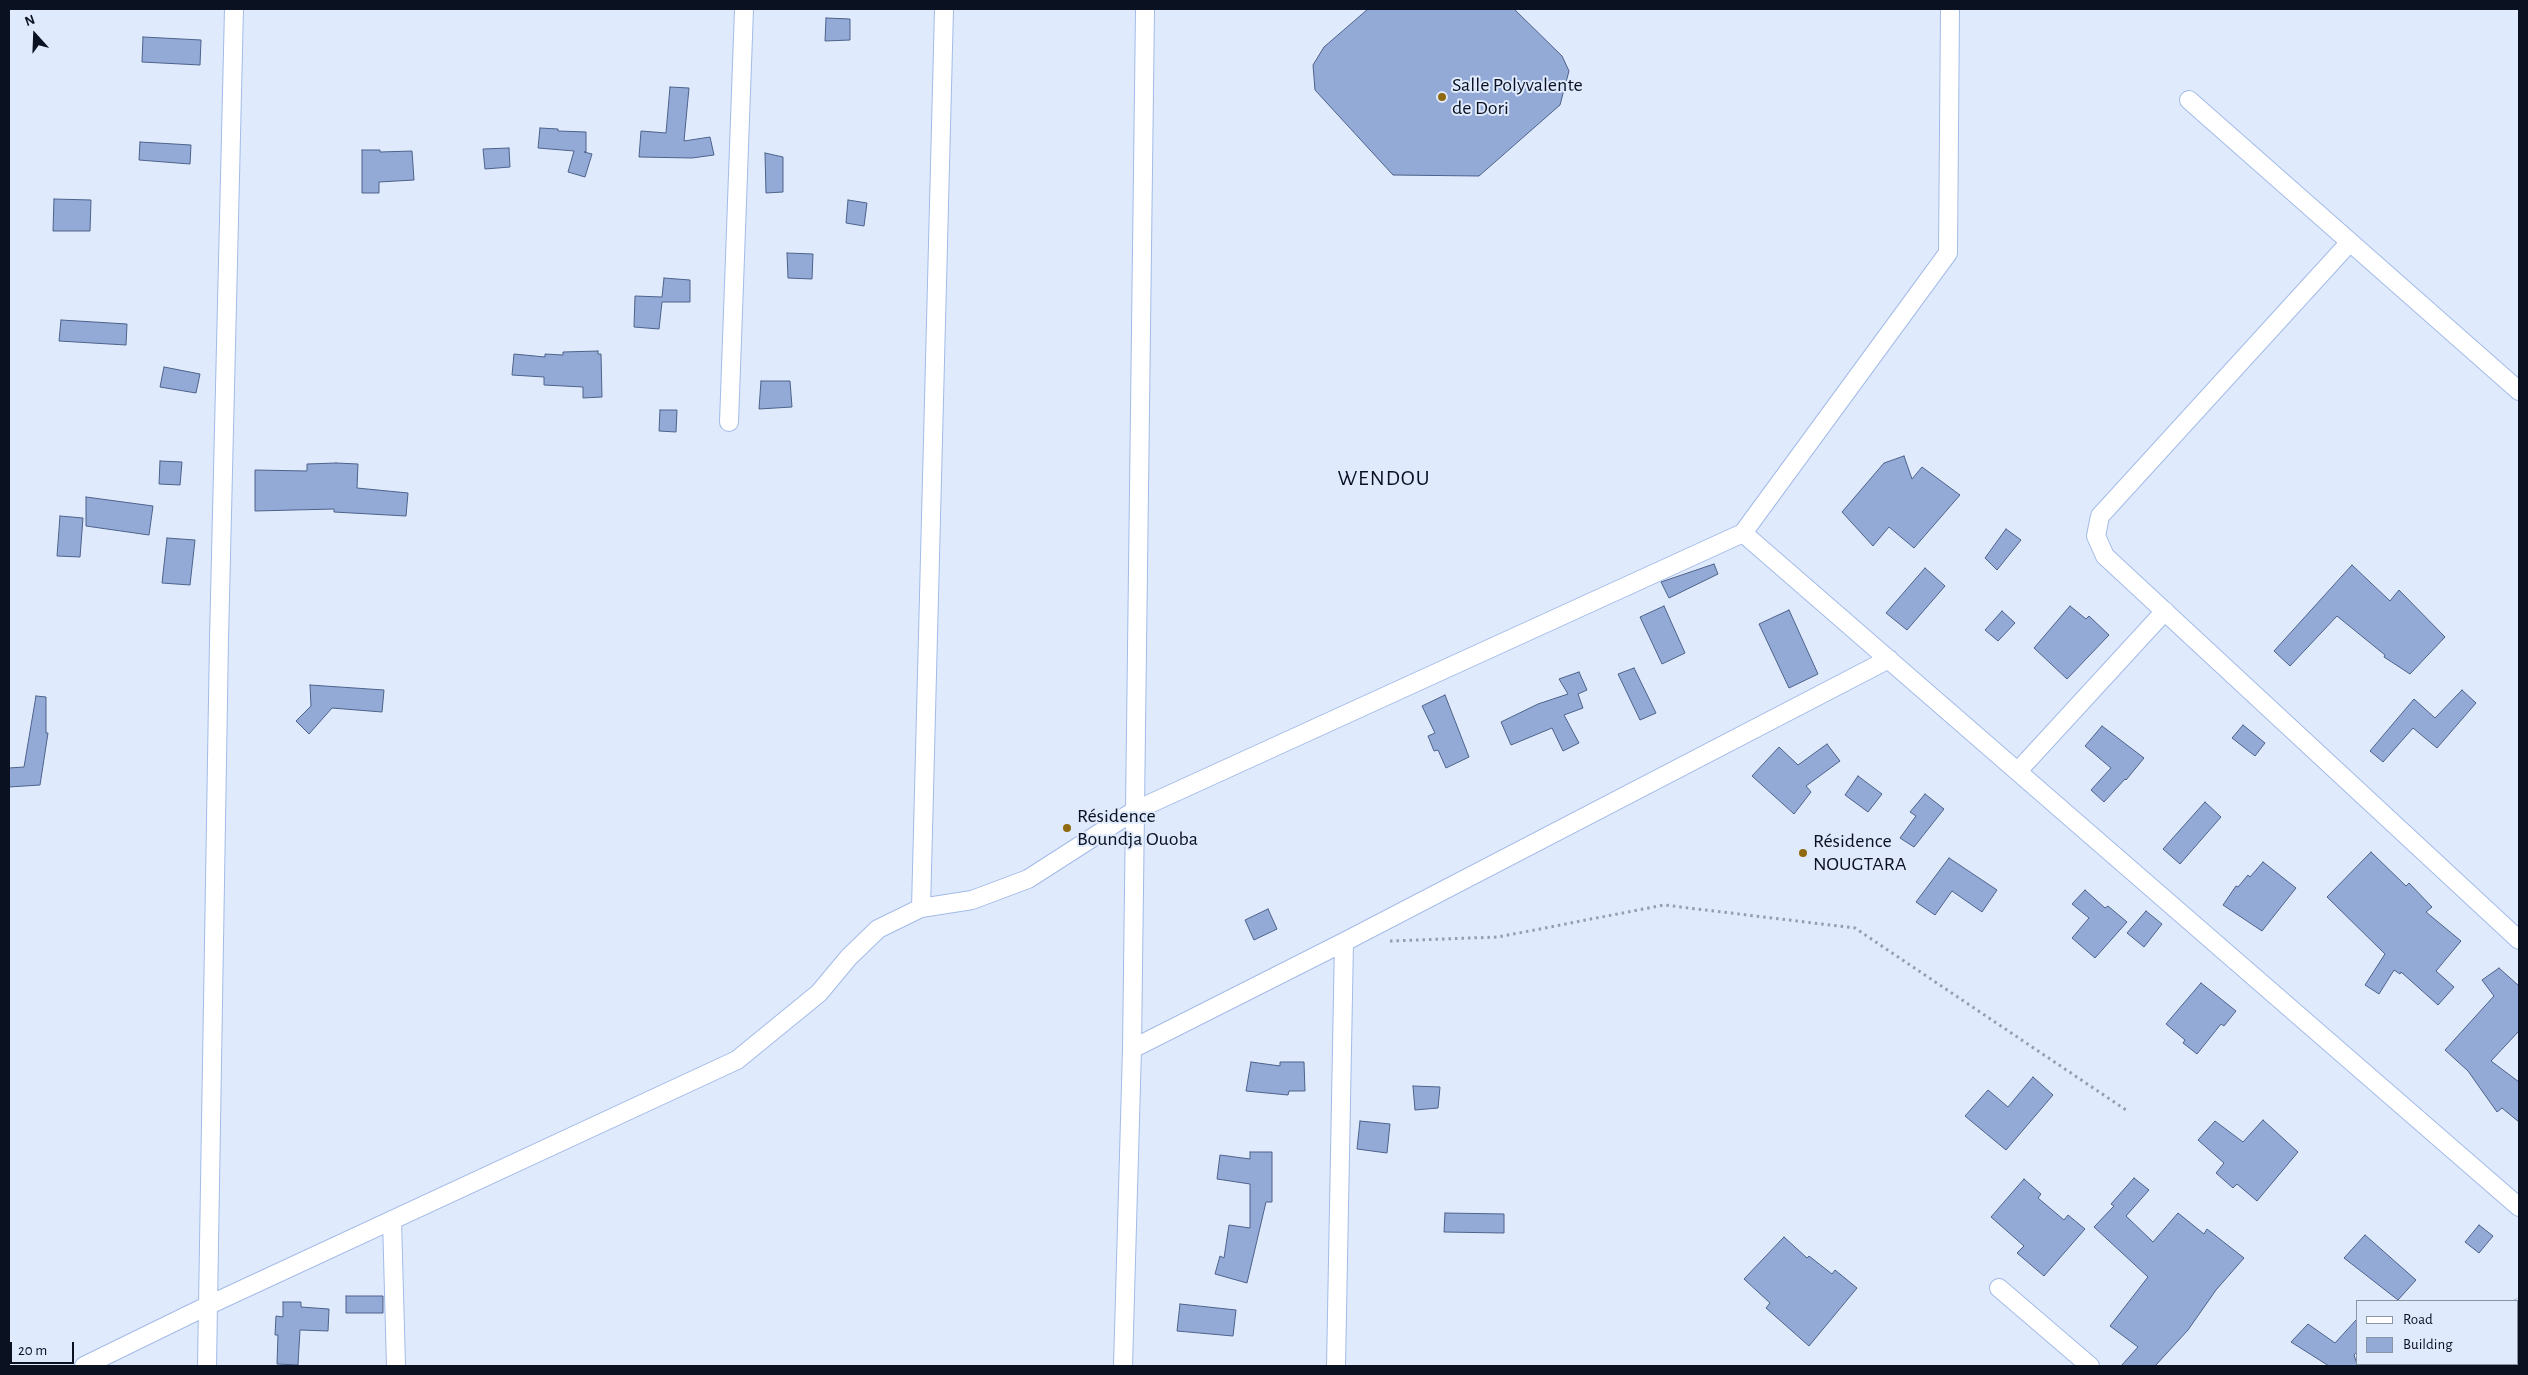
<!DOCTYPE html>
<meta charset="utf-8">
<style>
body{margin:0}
#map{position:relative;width:2528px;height:1375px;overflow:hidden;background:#e0eafd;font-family:"Alegreya Sans",sans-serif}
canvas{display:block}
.frame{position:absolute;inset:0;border:10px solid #0a1222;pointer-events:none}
.legend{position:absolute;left:2356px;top:1300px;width:162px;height:65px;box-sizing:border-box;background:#e0eafd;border:1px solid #8a94a5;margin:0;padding:6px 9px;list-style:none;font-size:15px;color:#0a1222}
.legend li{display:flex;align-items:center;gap:10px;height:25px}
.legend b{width:25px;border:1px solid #8a94a5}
.north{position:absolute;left:10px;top:10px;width:50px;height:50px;-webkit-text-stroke:4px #e0eafd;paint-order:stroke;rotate:340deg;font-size:14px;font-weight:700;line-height:20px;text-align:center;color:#0a1222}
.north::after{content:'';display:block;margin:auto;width:18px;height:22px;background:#0a1222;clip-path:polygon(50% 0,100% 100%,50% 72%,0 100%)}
.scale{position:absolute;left:10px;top:1342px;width:64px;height:22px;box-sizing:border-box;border:2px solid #0a1222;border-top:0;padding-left:6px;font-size:15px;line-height:18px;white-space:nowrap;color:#0a1222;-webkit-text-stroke:4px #e0eafd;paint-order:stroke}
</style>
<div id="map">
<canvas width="2528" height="1375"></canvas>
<div class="frame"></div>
<ul class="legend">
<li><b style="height:6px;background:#fff"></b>Road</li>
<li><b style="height:14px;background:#93aad7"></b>Building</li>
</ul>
<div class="north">N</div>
<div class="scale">20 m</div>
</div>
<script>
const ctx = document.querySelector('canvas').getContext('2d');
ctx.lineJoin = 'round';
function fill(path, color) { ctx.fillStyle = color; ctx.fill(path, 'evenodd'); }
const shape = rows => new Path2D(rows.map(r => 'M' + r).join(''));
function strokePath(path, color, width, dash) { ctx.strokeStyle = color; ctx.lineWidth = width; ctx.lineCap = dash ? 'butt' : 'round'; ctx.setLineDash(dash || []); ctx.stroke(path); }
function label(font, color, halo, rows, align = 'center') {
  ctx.font = font + ' "Alegreya Sans",sans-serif'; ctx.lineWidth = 4; ctx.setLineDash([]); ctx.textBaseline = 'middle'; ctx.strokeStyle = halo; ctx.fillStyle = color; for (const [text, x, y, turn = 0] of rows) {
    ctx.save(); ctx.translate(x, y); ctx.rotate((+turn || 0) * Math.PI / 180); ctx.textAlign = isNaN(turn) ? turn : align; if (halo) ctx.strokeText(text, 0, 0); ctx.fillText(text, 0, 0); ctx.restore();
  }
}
const building = shape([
 [1368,9,1514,9,1562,56,1569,71,1560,105,1479,176,1393,175,1315,90,1313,65,1324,47,1368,9],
 [826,18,850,19,850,40,825,41,826,18],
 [143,37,201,40,200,65,142,62,143,37],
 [670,87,689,88,684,141,710,137,714,155,692,158,639,157,641,131,666,133,670,87],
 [540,128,558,129,558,131,586,132,586,152,584,152,592,154,585,177,568,172,574,151,538,148,540,128],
 [140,142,191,145,190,164,139,160,140,142],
 [509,148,510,167,485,169,483,149,509,148],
 [362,150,380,150,380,152,412,151,414,180,379,182,379,193,362,193,362,150],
 [765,153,783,157,783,192,766,193,765,153],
 [54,199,91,200,90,231,53,231,54,199],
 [848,200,867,203,864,226,846,223,848,200],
 [787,253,813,254,812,279,788,278,787,253],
 [664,278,690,280,690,302,662,302,659,329,634,327,635,296,662,297,664,278],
 [61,320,127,324,126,345,59,341,61,320],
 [598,351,598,354,601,354,602,397,583,398,583,387,544,385,544,377,512,375,514,354,545,357,545,354,563,355,563,352,598,351],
 [164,367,200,374,196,393,160,387,164,367],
 [761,381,790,381,792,407,759,409,761,381],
 [660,410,677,410,676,432,659,431,660,410],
 [1904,456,1912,479,1922,467,1960,495,1914,548,1889,527,1873,546,1842,512,1884,463,1904,456],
 [160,461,182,462,180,485,159,484,160,461],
 [336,463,358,464,357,488,408,493,406,516,334,512,334,509,255,511,255,470,307,471,307,464,336,463],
 [86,497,153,506,149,535,86,526,86,497],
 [60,516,83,518,80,557,57,556,60,516],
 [2006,529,2021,540,1997,570,1985,558,2006,529],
 [167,538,195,540,190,585,162,583,167,538],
 [1714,564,1718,574,1669,598,1661,582,1714,564],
 [2352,565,2390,601,2399,590,2445,637,2410,674,2384,657,2385,655,2337,616,2290,666,2274,651,2352,565],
 [1925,568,1945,586,1907,630,1886,613,1925,568],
 [1664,606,1685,653,1662,664,1640,617,1664,606],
 [2070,606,2086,619,2089,616,2109,635,2067,679,2034,648,2070,606],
 [1789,610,1818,674,1789,688,1759,624,1789,610],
 [2002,611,2015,623,1998,641,1985,630,2002,611],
 [1634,668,1656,713,1640,720,1618,674,1634,668],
 [1579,672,1587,690,1578,694,1583,708,1564,715,1579,743,1563,751,1552,728,1511,745,1501,722,1538,704,1568,694,1559,679,1579,672],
 [310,685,384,690,382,712,332,708,309,734,296,721,311,706,310,685],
 [2462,690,2476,703,2437,748,2413,728,2383,762,2370,751,2414,699,2435,718,2462,690],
 [1445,695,1469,757,1446,768,1438,750,1434,751,1428,736,1435,733,1422,706,1445,695],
 [36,696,46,697,46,733,48,733,40,785,9,787,9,768,24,767,36,696],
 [2243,725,2265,743,2255,756,2232,738,2243,725],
 [2102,726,2144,758,2126,780,2125,779,2104,802,2091,790,2111,768,2085,746,2102,726],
 [1827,744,1840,761,1806,786,1811,792,1794,814,1752,776,1779,747,1798,765,1827,744],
 [1858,776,1882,794,1868,812,1845,795,1858,776],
 [1925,794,1944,809,1914,847,1900,838,1916,816,1910,812,1925,794],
 [2205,802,2221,817,2180,864,2163,849,2205,802],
 [2371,852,2406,886,2409,883,2432,907,2426,912,2461,941,2436,971,2454,987,2438,1005,2401,972,2400,974,2394,970,2379,994,2365,985,2385,954,2327,897,2371,852],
 [1949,858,1997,890,1982,912,1952,891,1935,915,1916,902,1949,858],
 [2263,862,2296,888,2262,931,2223,905,2236,886,2238,887,2248,875,2250,877,2263,862],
 [2085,890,2105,908,2108,906,2127,922,2095,958,2072,938,2089,918,2072,904,2085,890],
 [1268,909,1277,929,1254,940,1245,920,1268,909],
 [2146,911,2162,924,2144,947,2127,933,2146,911],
 [2499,968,2519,986,2519,1031,2491,1061,2519,1082,2519,1122,2502,1108,2497,1112,2468,1071,2445,1050,2494,996,2482,980,2499,968],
 [2201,983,2236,1011,2224,1026,2221,1024,2197,1054,2183,1043,2185,1040,2166,1024,2201,983],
 [1251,1062,1280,1066,1280,1062,1304,1062,1305,1091,1289,1091,1288,1095,1246,1091,1251,1062],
 [2033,1077,2053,1095,2006,1150,1965,1116,1988,1090,2008,1107,2033,1077],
 [1413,1086,1440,1087,1438,1108,1415,1110,1413,1086],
 [2263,1120,2298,1152,2257,1201,2237,1184,2233,1188,2216,1173,2224,1163,2198,1140,2215,1121,2243,1142,2263,1120],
 [1360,1121,1390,1124,1387,1153,1357,1149,1360,1121],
 [1250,1152,1272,1152,1272,1202,1266,1202,1247,1283,1215,1274,1220,1256,1224,1258,1229,1225,1250,1228,1250,1184,1217,1179,1220,1155,1250,1159,1250,1152],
 [2134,1178,2149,1190,2126,1216,2153,1242,2178,1213,2204,1234,2207,1229,2244,1258,2216,1290,2188,1330,2155,1366,2121,1366,2138,1347,2110,1326,2148,1277,2094,1227,2114,1206,2111,1204,2134,1178],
 [2024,1179,2041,1194,2038,1198,2064,1220,2068,1215,2085,1229,2044,1276,2017,1253,2024,1246,1991,1217,2024,1179],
 [1445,1213,1504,1214,1504,1233,1444,1232,1445,1213],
 [2479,1225,2493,1236,2479,1253,2465,1242,2479,1225],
 [2365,1235,2416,1280,2398,1300,2344,1258,2365,1235],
 [1784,1237,1807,1258,1809,1256,1832,1274,1835,1270,1857,1288,1809,1346,1766,1308,1770,1303,1744,1279,1784,1237],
 [346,1296,383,1296,383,1313,346,1313,346,1296],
 [283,1302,301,1302,301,1307,329,1309,328,1331,300,1330,298,1365,277,1364,278,1335,275,1335,276,1316,283,1317,283,1302],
 [1180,1304,1236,1310,1233,1336,1177,1331,1180,1304],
 [2357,1319,2357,1352,2354,1355,2357,1364,2364,1366,2329,1366,2291,1342,2308,1324,2335,1343,2357,1319]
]);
fill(building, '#93aad7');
strokePath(building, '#4d628a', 1);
const minor = shape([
 [2189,100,2519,391],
 [2350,242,2100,516,2096,536,2105,556,2519,940],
 [729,422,744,9],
 [1743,533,2519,1207],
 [2018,771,2165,611],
 [921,908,944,9],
 [1132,1049,1344,942,1889,659],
 [392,1220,396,1366],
 [1999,1288,2090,1366],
 [2517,1311,2519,1308],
 [84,1366,209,1305,737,1060,819,993,849,957,878,929,921,908,972,900,1028,879,1134,811,1743,533,1948,253,1950,9],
 [207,1366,219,639,234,9],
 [1123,1366,1132,1049,1145,9],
 [1336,1366,1344,942],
 [2468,1366,2470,1364]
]);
strokePath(minor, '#a3bbe8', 20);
strokePath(shape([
 [1390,941,1498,937,1664,905,1855,928,2126,1110]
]), '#959eb0', 3, [2.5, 4]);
strokePath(minor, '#fff', 18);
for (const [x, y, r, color] of [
 [1442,97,5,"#8f6a10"],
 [1067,828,5,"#8f6a10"],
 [1803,853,5,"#8f6a10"]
]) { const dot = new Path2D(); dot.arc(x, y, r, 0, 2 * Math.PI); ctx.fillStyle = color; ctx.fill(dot); strokePath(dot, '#e0eafd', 2); }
label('20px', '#0a1222', '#e0eafd', [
 ["Salle Polyvalente",1452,85],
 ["de Dori",1452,108],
 ["Résidence",1077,816],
 ["Boundja Ouoba",1077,839],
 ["Résidence",1813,841],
 ["NOUGTARA",1813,864]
], 'left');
ctx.letterSpacing = '1px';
label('22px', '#0a1222', '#e0eafd', [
 ["WENDOU",1384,478]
]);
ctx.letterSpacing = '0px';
</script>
